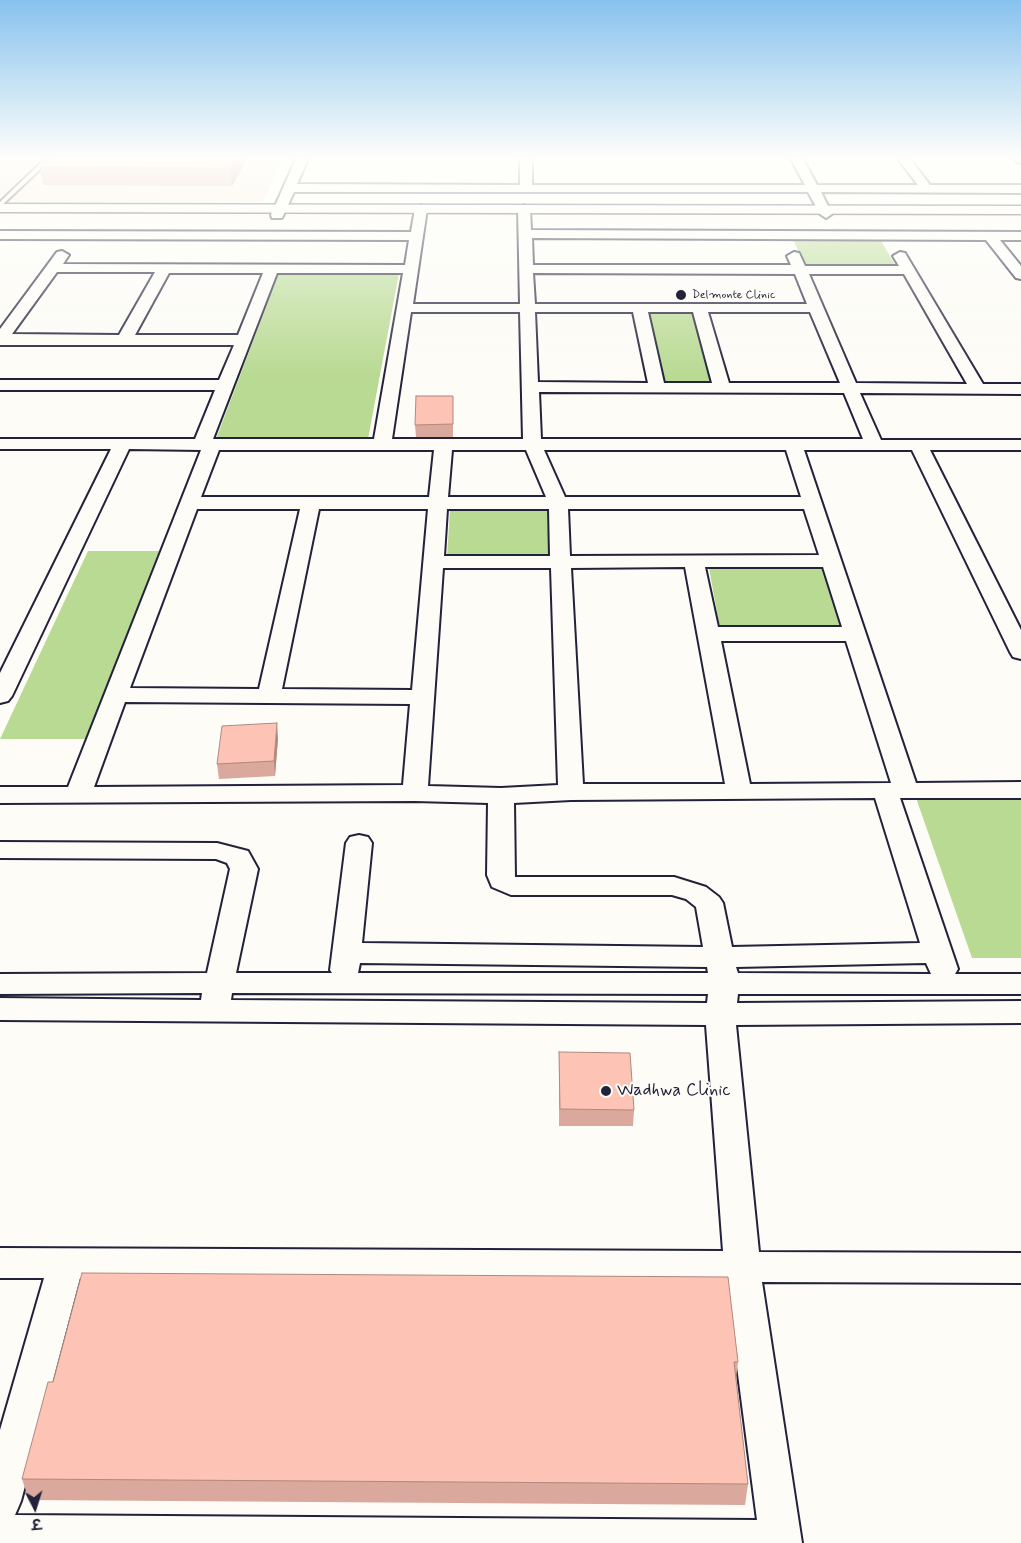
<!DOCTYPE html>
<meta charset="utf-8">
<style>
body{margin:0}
#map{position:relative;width:1021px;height:1543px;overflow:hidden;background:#fdfcf7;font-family:Mynerve,"Playpen Sans Deva",sans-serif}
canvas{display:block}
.north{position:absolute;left:10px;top:1483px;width:50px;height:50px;-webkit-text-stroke:4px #fdfcf7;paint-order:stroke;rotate:175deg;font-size:14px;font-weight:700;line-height:20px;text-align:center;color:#22223b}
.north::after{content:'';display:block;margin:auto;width:18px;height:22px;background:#22223b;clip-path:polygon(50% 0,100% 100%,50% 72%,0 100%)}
</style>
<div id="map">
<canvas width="1021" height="1543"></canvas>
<div class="north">उ</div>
</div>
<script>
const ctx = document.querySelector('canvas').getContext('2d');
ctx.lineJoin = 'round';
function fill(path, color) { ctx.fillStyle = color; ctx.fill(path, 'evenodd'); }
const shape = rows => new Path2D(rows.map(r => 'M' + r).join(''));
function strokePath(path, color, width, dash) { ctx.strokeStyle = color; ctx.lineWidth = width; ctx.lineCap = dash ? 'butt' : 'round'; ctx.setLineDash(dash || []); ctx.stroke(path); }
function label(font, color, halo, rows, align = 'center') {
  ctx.font = font + ' Mynerve,sans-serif'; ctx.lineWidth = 4; ctx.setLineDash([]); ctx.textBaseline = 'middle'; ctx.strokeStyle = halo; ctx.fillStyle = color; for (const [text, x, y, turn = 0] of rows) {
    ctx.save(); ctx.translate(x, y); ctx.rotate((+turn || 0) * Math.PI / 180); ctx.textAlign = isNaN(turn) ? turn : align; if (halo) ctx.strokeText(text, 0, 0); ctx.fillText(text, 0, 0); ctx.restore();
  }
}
fill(shape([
 [0,159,283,159,263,202,0,202]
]), '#fdebe3');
fill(shape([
 [793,239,880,239,897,268,806,268],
 [279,273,399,273,368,439,216,439],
 [647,310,693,310,712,383,662,383],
 [547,509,549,557,447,557,450,510],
 [88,551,159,551,86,739,0,739],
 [709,568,824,568,843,629,720,629],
 [1021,797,1021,958,972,958,916,798]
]), '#b9da93');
const service = shape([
 [45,159,51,159,0,207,0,202,45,159]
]);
const minor = shape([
 [296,159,308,159,297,184,520,185,520,159,532,159,532,185,805,185,791,159,803,159,817,185,918,185,898,159,910,159,930,185,1021,185,1021,193,821,192,832,214,826,218,820,214,808,192,294,192,282,218,272,218,271,215,296,159],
 [1014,159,1021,159,1021,163,1017,162,1014,159],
 [421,205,427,209,413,304,520,304,518,209,524,205,530,209,531,230,1021,232,1021,240,1000,240,1021,266,1021,279,1016,278,986,240,532,238,533,265,791,265,787,256,794,252,799,253,805,266,899,266,893,256,900,252,905,253,983,384,1021,384,1021,394,860,393,881,440,1021,440,1021,450,930,450,1021,630,1021,659,1013,657,1010,652,912,450,804,450,916,783,1021,782,1021,798,900,798,958,969,955,974,1021,974,1021,994,738,994,737,1003,1021,1001,1021,1023,736,1025,759,1252,1021,1253,1021,1283,762,1282,802,1543,0,1543,0,1430,44,1278,0,1278,0,1248,723,1251,706,1025,0,1020,0,998,201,1000,202,993,0,994,0,974,207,973,230,869,227,863,216,859,0,858,0,842,217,843,248,851,258,869,236,973,332,973,330,970,346,843,350,837,359,835,368,837,372,843,362,943,703,947,696,907,686,899,672,895,511,895,492,887,487,875,488,803,415,801,0,803,0,787,68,787,201,450,129,449,12,696,8,701,0,703,0,673,111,449,0,449,0,439,195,439,215,390,0,390,0,380,219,380,234,345,0,345,0,329,57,252,62,251,69,255,63,264,405,265,409,240,0,239,0,231,411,232,415,209,421,205],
 [57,272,155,272,119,335,12,334,57,272],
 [169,273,263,273,238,335,135,335,169,273],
 [277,273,403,273,374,439,213,439,277,273],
 [533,273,795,274,807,304,535,304,533,273],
 [809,274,904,274,967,384,856,383,809,274],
 [411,312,520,312,523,439,392,439,411,312],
 [535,312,633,312,648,383,538,382,535,312],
 [648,312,693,312,712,383,664,383,648,312],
 [708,312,810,312,840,383,729,383,708,312],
 [539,392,844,393,863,439,541,439,539,392],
 [219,450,434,450,429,497,201,497,219,450],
 [452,450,526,450,546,497,448,497,452,450],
 [544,450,786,450,801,497,565,497,544,450],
 [197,509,300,509,259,689,130,688,197,509],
 [319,509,428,509,412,690,282,689,319,509],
 [447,509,549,509,550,556,444,556,447,509],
 [568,509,804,509,819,555,570,556,568,509],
 [685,567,725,784,583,784,571,568,685,567],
 [705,567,823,567,842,627,718,627,705,567],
 [443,568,551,568,558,785,501,788,428,786,443,568],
 [721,641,846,641,891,783,750,784,721,641],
 [125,702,410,704,403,785,94,787,125,702],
 [875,798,920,943,732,947,723,903,719,897,706,887,674,877,515,877,514,803,571,800,875,798],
 [360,963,707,967,708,973,358,973,360,963],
 [926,963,931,974,738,973,736,967,926,963],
 [232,993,708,994,707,1003,231,1000,232,993],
 [80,1278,726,1282,757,1520,15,1515,21,1501,80,1278]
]);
const trunk = shape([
 [0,204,1021,206,1021,214,0,212,0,204]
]);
strokePath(service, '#22223b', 4);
strokePath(minor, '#22223b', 4);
strokePath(trunk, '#22223b', 3);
fill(service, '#fdfcf7');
fill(minor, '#fdfcf7');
fill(trunk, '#fdfcf7');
fill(shape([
 [247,159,232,186,43,185,40,167],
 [453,396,453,437,416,437,415,425],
 [278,738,275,776,219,779,217,764],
 [559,1052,634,1110,633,1126,559,1126],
 [738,1362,736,1379,748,1484,745,1505,29,1500,22,1479,53,1382]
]), '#daa89c');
fill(shape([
 [235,159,247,159,232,186,230,168],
 [277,723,278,738,275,776,274,761]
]), '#b1887f');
const building = shape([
 [47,159,235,159,230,168,40,167,47,159],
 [416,396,453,396,453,424,415,425,416,396],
 [277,723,274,761,217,764,222,726,277,723],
 [559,1052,630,1053,634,1110,560,1109,559,1052],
 [82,1273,728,1277,738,1362,734,1362,748,1484,22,1479,48,1382,53,1382,82,1273]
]);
fill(building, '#fdc3b5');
strokePath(building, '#b1887f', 1);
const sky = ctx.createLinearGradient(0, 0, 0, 375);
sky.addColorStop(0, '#87c2ee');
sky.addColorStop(0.42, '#fefefb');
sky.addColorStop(1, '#fefefb00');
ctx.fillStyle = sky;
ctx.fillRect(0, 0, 1021, 375);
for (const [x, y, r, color] of [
 [681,295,6,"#22223b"],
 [606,1091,6,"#22223b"]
]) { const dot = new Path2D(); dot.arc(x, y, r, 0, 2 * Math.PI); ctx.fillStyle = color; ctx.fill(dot); strokePath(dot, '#fdfcf7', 2); }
label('12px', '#22223b', '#fdfcf7', [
 ["Delmonte Clinic",692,295]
], 'left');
label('18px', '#22223b', '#fdfcf7', [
 ["Wadhwa Clinic",617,1091]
], 'left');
</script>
